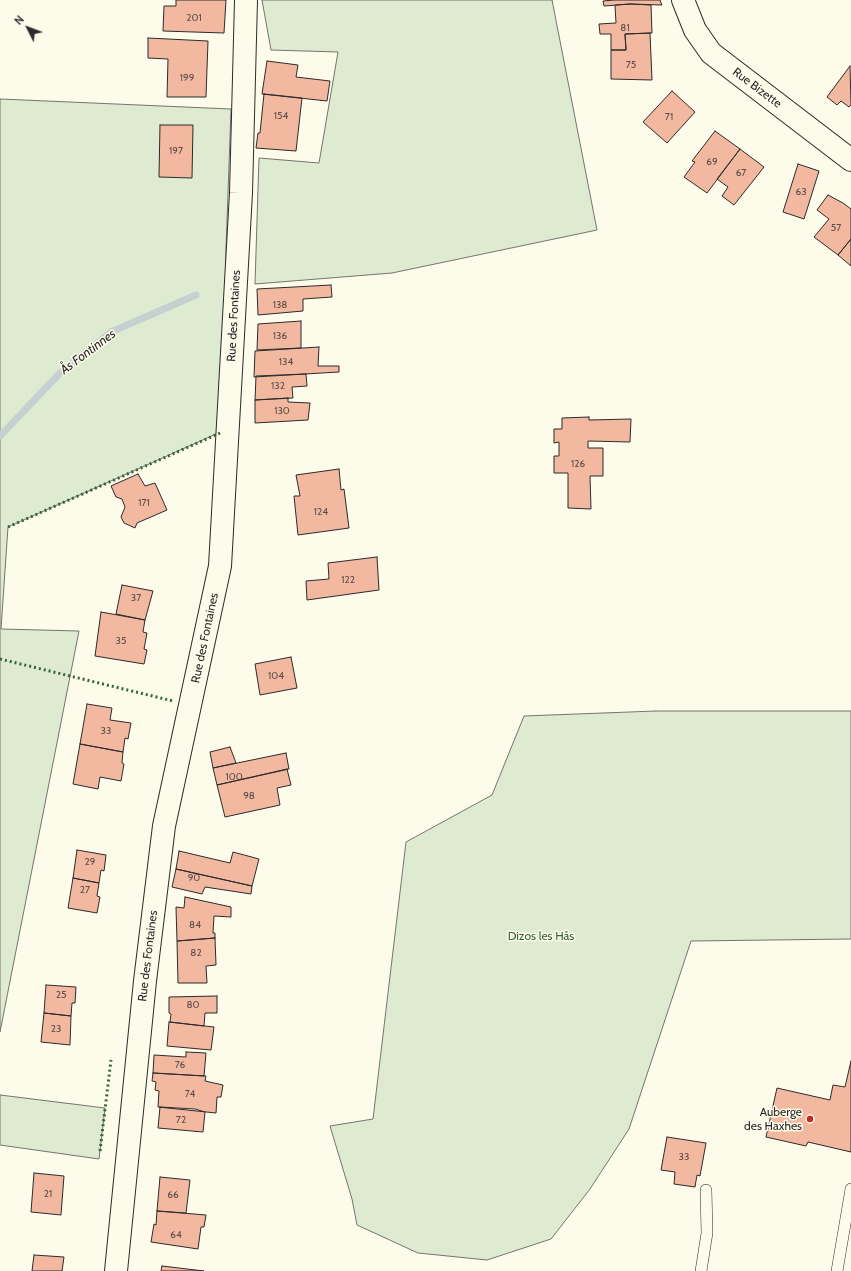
<!DOCTYPE html>
<meta charset="utf-8">
<style>
body{margin:0}
#map{position:relative;width:851px;height:1271px;overflow:hidden;background:#fdfbea;font-family:Cabin,sans-serif}
canvas{display:block}
.north{position:absolute;left:8px;top:8px;width:40px;height:40px;-webkit-text-stroke:3px #fdfbea;paint-order:stroke;rotate:312deg;font-size:11px;font-weight:700;line-height:16px;text-align:center;color:#2b2b2b}
.north::after{content:'';display:block;margin:auto;width:14px;height:18px;background:#2b2b2b;clip-path:polygon(50% 0,100% 100%,50% 72%,0 100%)}
</style>
<div id="map">
<canvas width="851" height="1271"></canvas>
<div class="north">N</div>
</div>
<script>
const ctx = document.querySelector('canvas').getContext('2d');
ctx.lineJoin = 'round';
function fill(path, color) { ctx.fillStyle = color; ctx.fill(path, 'evenodd'); }
const shape = rows => new Path2D(rows.map(r => 'M' + r).join(''));
function strokePath(path, color, width, dash) { ctx.strokeStyle = color; ctx.lineWidth = width; ctx.lineCap = dash ? 'butt' : 'round'; ctx.setLineDash(dash || []); ctx.stroke(path); }
function label(font, color, halo, rows, align = 'center') {
  ctx.font = font + ' Cabin,sans-serif'; ctx.lineWidth = 3; ctx.setLineDash([]); ctx.textBaseline = 'middle'; ctx.strokeStyle = halo; ctx.fillStyle = color; for (const [text, x, y, turn = 0] of rows) {
    ctx.save(); ctx.translate(x, y); ctx.rotate((+turn || 0) * Math.PI / 180); ctx.textAlign = isNaN(turn) ? turn : align; if (halo) ctx.strokeText(text, 0, 0); ctx.fillText(text, 0, 0); ctx.restore();
  }
}
const green = shape([
 [262,0,552,0,597,230,392,273,255,284,259,158,319,163,338,52,271,50,262,0],
 [0,99,231,109,226,250,225,430,8,527,1,629,79,631,0,1032,0,99],
 [656,711,851,711,851,939,691,941,629,1129,590,1189,551,1239,487,1260,418,1253,357,1225,352,1199,330,1126,373,1119,406,842,492,795,524,716,656,711],
 [0,1095,105,1108,99,1159,0,1145,0,1095]
]);
fill(green, '#deebd1');
strokePath(green, '#74746e', 1);
strokePath(shape([
 [0,436,59,374,111,332,196,295]
]), '#c7d0d0', 7);
const building = shape([
 [176,0,226,0,224,33,163,31,164,6,176,6,176,0],
 [614,0,660,0,662,5,630,4,604,6,603,1,614,0],
 [630,4,651,5,652,33,625,34,626,50,611,50,611,34,600,34,599,24,616,23,615,5,630,4],
 [650,33,652,80,611,79,611,50,626,50,625,34,650,33],
 [148,38,208,41,206,97,167,97,168,59,148,58,148,38],
 [267,61,298,65,296,77,330,81,327,101,262,94,267,61],
 [850,66,851,105,849,107,841,101,837,105,827,97,850,66],
 [672,91,695,112,667,143,643,122,672,91],
 [264,94,302,98,296,151,256,148,258,133,260,133,264,94],
 [160,125,193,125,192,178,159,177,160,125],
 [715,131,740,149,707,193,684,177,695,162,692,161,715,131],
 [740,149,764,167,734,205,722,196,728,187,717,179,740,149],
 [798,164,819,171,804,219,783,212,798,164],
 [828,195,843,203,851,209,851,239,838,255,814,237,829,219,817,210,828,195],
 [851,239,851,266,838,255,851,239],
 [331,285,332,297,303,299,303,311,258,315,257,289,331,285],
 [301,321,301,348,257,350,258,324,301,321],
 [319,347,318,366,339,366,339,372,254,377,255,351,319,347],
 [306,374,307,386,292,387,293,398,255,400,256,376,306,374],
 [288,398,288,402,310,403,308,420,255,423,255,400,288,398],
 [589,417,589,420,631,419,630,442,588,441,588,448,603,448,603,476,590,476,591,509,568,508,568,473,554,473,554,456,559,456,559,442,554,443,554,429,562,429,562,418,589,417],
 [339,469,341,490,344,489,349,528,298,535,294,496,300,496,296,475,339,469],
 [138,474,145,486,155,483,167,510,137,523,135,528,124,523,121,517,125,507,122,499,116,497,111,486,138,474],
 [377,557,379,590,307,600,306,581,329,579,328,563,377,557],
 [122,585,153,591,145,620,116,614,122,585],
 [101,612,145,620,143,632,147,633,144,649,147,650,144,664,95,656,101,612],
 [291,657,297,688,260,695,255,664,291,657],
 [87,704,112,708,110,720,131,723,128,739,125,738,123,752,80,744,87,704],
 [80,744,123,752,122,763,124,764,121,781,100,777,98,789,73,784,80,744],
 [230,747,236,763,213,768,210,752,230,747],
 [286,753,289,769,217,785,213,768,286,753],
 [287,769,291,785,277,788,280,805,225,817,217,785,287,769],
 [77,850,106,855,104,871,101,870,99,883,73,878,77,850],
 [179,851,230,863,233,852,259,859,252,886,176,869,179,851],
 [176,869,252,886,251,894,205,887,202,894,172,887,176,869],
 [73,878,99,883,97,896,100,897,97,913,68,908,73,878],
 [185,897,231,907,231,917,214,916,213,933,215,933,215,938,177,941,176,907,184,908,185,897],
 [215,938,216,965,206,966,207,983,178,983,177,941,215,938],
 [46,985,76,987,75,1003,72,1003,71,1016,44,1013,46,985],
 [217,996,217,1013,205,1013,204,1026,170,1022,171,1014,169,1013,169,997,217,996],
 [44,1013,71,1016,70,1045,41,1042,44,1013],
 [169,1022,214,1027,211,1050,167,1046,169,1022],
 [186,1052,206,1053,204,1076,153,1073,154,1055,186,1057,186,1052],
 [851,1061,851,1152,808,1142,806,1146,766,1137,777,1088,830,1100,833,1085,845,1087,851,1061],
 [153,1073,206,1076,205,1081,223,1085,221,1097,217,1097,216,1113,158,1107,159,1091,155,1090,156,1082,152,1081,153,1073],
 [160,1107,195,1109,205,1112,203,1132,158,1128,160,1107],
 [667,1137,706,1143,700,1176,697,1175,695,1187,674,1184,675,1172,661,1170,667,1137],
 [34,1173,64,1176,61,1215,31,1212,34,1173],
 [160,1177,190,1180,186,1213,157,1211,160,1177],
 [157,1211,206,1215,204,1227,201,1227,198,1249,151,1242,154,1224,156,1225,157,1211],
 [34,1255,64,1257,62,1271,32,1271,34,1255],
 [162,1266,204,1271,161,1271,162,1266]
]);
fill(building, '#f2b8a0');
strokePath(building, '#2b2b2b', 1);
const service = shape([
 [701,1271,707,1233,706,1190],
 [837,1271,851,1189]
]);
const minor = shape([
 [683,0,695,30,711,53,851,160],
 [116,1271,145,981,164,826,220,566,241,193,246,0]
]);
strokePath(service, '#2b2b2b', 12);
strokePath(minor, '#2b2b2b', 24);
strokePath(service, '#fdfbea', 11);
strokePath(minor, '#fdfbea', 22);
strokePath(shape([
 [8,527,220,433],
 [0,659,173,701],
 [100,1151,111,1060]
]), '#34623c', 3, [2, 3]);
for (const [x, y, r, color] of [
 [810,1119,4,"#c62828"]
]) { const dot = new Path2D(); dot.arc(x, y, r, 0, 2 * Math.PI); ctx.fillStyle = color; ctx.fill(dot); strokePath(dot, '#fdfbea', 1.5); }
label('10px', '#5d4e48', null, [
 ["201",194,18],
 ["81",625,28],
 ["75",631,65],
 ["199",187,78],
 ["154",281,116],
 ["71",669,117],
 ["197",176,151],
 ["69",712,162],
 ["67",741,173],
 ["63",801,192],
 ["57",836,228],
 ["138",280,305],
 ["136",280,336],
 ["134",286,362],
 ["132",278,386],
 ["130",282,411],
 ["126",578,464],
 ["171",144,503],
 ["124",321,512],
 ["122",348,580],
 ["37",136,598],
 ["35",121,641],
 ["104",276,676],
 ["33",106,731],
 ["100",234,777],
 ["98",249,796],
 ["29",90,862],
 ["90",194,878],
 ["27",85,890],
 ["84",195,925],
 ["82",196,953],
 ["25",61,995],
 ["80",193,1005],
 ["23",56,1029],
 ["76",180,1065],
 ["74",190,1094],
 ["72",181,1120],
 ["33",684,1157],
 ["21",48,1194],
 ["66",173,1195],
 ["64",176,1235]
]);
label('12px', '#2b2b2b', '#fdfbea', [
 ["Rue Bizette",757,88,37],
 ["Rue des Fontaines",234,316,-87],
 ["Rue des Fontaines",205,638,-78],
 ["Rue des Fontaines",148,956,-83]
]);
label('12px', '#34623c', '#fdfbea', [
 ["Dizos les Hås",541,936]
]);
label('12px', '#2b2b2b', '#fdfbea', [
 ["Auberge",802,1112],
 ["des Haxhes",802,1126]
], 'right');
label('italic 13px', '#2b2b2b', '#fdfbea', [
 ["Ås Fontinnes",88,352,-37]
]);
</script>
